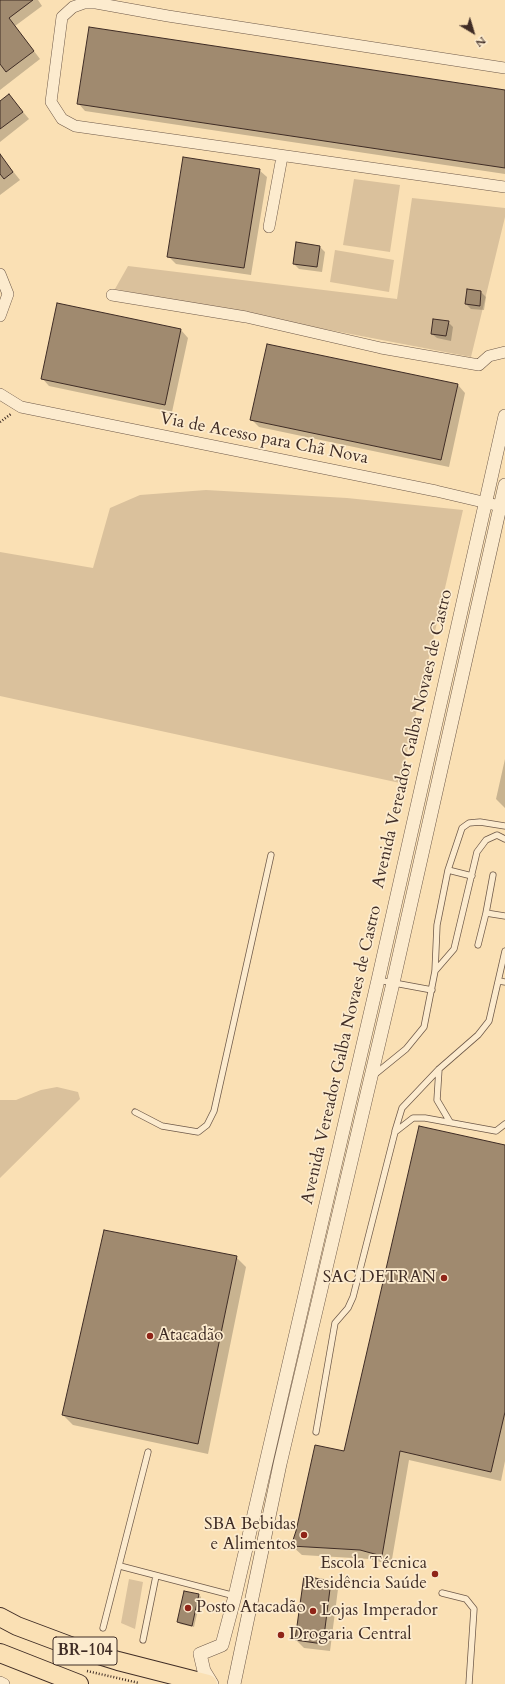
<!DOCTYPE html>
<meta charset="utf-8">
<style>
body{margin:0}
#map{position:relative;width:505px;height:1684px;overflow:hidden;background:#fae0b4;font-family:Cardo,serif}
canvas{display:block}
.north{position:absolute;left:453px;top:12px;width:40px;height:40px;-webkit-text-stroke:3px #fcebce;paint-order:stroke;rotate:142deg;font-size:11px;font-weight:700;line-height:16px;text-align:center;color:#3f2c25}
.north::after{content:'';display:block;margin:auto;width:14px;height:18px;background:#3f2c25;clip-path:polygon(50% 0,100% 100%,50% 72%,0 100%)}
</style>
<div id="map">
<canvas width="505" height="1684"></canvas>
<div class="north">N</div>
</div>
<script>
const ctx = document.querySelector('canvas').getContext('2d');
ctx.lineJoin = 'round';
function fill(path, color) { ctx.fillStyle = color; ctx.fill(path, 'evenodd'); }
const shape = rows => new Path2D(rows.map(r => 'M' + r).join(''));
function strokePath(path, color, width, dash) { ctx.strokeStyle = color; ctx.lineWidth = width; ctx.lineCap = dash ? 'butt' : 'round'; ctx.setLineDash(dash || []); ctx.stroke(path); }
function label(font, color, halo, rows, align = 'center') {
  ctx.font = font + ' Cardo,serif'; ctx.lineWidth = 3.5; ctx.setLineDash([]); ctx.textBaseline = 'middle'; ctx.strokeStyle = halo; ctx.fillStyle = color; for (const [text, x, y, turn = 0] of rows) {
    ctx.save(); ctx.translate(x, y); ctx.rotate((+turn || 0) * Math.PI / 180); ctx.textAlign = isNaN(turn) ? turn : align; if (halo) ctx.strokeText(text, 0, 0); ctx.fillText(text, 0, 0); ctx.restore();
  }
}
fill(shape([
 [354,179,400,185,390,252,343,245],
 [412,198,505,208,505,217,471,357,115,289,128,266,397,299],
 [335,250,394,260,389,292,330,282],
 [206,490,347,498,463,510,400,783,0,696,0,552,93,568,110,508,140,495],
 [57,1087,78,1092,80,1099,0,1178,0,1100,16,1100,41,1090],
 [129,1579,143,1582,135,1629,121,1623]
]), '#dac19c');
fill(shape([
 [0,0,38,0,42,6,15,26,40,59,0,90],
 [505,91,505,174,85,111,78,103],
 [9,95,29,119,0,142,0,102],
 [0,155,20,180,0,195],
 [259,170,267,177,251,275,176,264,168,256],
 [297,244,320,247,325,252,322,272,299,269,294,264],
 [468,291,481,292,486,297,484,310,471,309,466,304],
 [58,304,181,330,188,338,172,412,49,386,42,378],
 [448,322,453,327,451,341,437,338,432,334],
 [458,385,465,393,449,467,259,427,251,419],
 [505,759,505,808,496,799],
 [505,1146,505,1461,501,1481,409,1460,391,1565,370,1559,302,1555,292,1546,345,1452],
 [236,1257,246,1267,208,1454,73,1425,63,1415],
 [330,1582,338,1589,330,1651,304,1648,296,1640],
 [199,1595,201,1597,194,1627,180,1624,178,1622]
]), '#0003');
const building = shape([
 [0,0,33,0,9,18,34,51,6,72,0,64,0,0],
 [89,27,505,90,505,168,77,104,89,27],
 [9,94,23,112,0,129,0,101,9,94],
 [0,154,13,172,4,179,0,174,0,154],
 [183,157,260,169,244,268,167,257,183,157],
 [296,242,320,246,317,267,293,264,296,242],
 [467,289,481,291,480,306,465,304,467,289],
 [57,303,181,329,165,405,41,379,57,303],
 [433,319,449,321,446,336,431,334,433,319],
 [267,344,458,384,441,460,250,420,267,344],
 [419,1126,505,1145,505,1412,491,1472,400,1451,382,1556,360,1550,291,1546,296,1531,315,1445,344,1451,419,1126],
 [104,1230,237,1256,198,1444,62,1415,104,1230],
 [304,1576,331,1581,323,1644,295,1640,304,1576],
 [184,1591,199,1594,192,1626,177,1622,184,1591]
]);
fill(building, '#a08a6f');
strokePath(building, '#3f2c25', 1);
const service = shape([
 [448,870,472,876],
 [486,913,493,875],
 [478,945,486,913,505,916],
 [435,971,454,949,477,852,486,840,497,835,505,839],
 [378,980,432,990],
 [499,981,505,982],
 [439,1069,437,1100,450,1122],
 [374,1075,406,1049,424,1027,435,971,437,925,448,870,462,828,469,823,480,822,505,826],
 [135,1112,162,1126,198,1132,207,1125,214,1111,271,855],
 [395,1131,402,1108,439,1069,478,1035,489,1021,505,951],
 [316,1432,335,1323,348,1308,353,1297,395,1132,413,1118,425,1118,496,1131,505,1124],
 [120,1566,235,1596],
 [442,1593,466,1599,474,1609,469,1684],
 [103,1628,148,1452],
 [143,1640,156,1576]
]);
const minor = shape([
 [505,68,168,16,96,3,84,3,73,7,62,17,51,102,62,119,75,126,505,187],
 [269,227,282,157],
 [0,274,8,294,0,316],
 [112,295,246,317,381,348,479,365,489,356,505,352],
 [0,394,21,407,436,491,500,506],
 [0,1682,4,1684]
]);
const tertiary = shape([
 [212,1684,204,1671,200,1654,222,1645,235,1596,378,980,505,416],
 [234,1684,280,1464,393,983,505,485]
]);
const trunk = shape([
 [0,1617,17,1626,73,1647,118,1661,208,1684],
 [0,1653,79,1684]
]);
strokePath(service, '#6e5949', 7);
strokePath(minor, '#6e5949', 12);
strokePath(tertiary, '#6e5949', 14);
strokePath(trunk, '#3f2c25', 20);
strokePath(shape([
 [0,422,11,414],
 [87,1671,139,1683]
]), '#3f2c25', 2.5, [1, 2]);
strokePath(service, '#fcebce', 5.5);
strokePath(minor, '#fcebce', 11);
strokePath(tertiary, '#fcebce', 13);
strokePath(trunk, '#fae0b4', 18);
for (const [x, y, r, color] of [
 [444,1278,4,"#8f2418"],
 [150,1336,4,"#8f2418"],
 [304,1535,4,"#8f2418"],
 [435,1574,4,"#8f2418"],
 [188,1608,4,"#8f2418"],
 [313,1611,4,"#8f2418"],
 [281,1635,4,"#8f2418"]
]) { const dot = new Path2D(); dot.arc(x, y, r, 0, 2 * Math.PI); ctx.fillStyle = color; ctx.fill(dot); strokePath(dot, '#fcebce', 1.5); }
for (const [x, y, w] of [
 [85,1651,64]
]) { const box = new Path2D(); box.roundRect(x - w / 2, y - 14, w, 28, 3); ctx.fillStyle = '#fcebce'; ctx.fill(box); strokePath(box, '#3f2c25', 1); }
label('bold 16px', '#3f2c25', null, [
 ["BR-104",85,1651]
]);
label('17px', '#3f2c25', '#fcebce', [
 ["Via de Acesso para Chã Nova",264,439,11],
 ["Avenida Vereador Galba Novaes de Castro",413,739,-77],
 ["Avenida Vereador Galba Novaes de Castro",342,1055,-77]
]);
label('17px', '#3f2c25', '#fcebce', [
 ["SAC DETRAN",436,1278,"right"],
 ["Atacadão",158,1336],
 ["SBA Bebidas",296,1525,"right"],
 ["e Alimentos",296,1545,"right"],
 ["Escola Técnica",427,1564,"right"],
 ["Residência Saúde",427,1584,"right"],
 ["Posto Atacadão",196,1608],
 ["Lojas Imperador",321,1611],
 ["Drogaria Central",289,1635]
], 'left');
</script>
